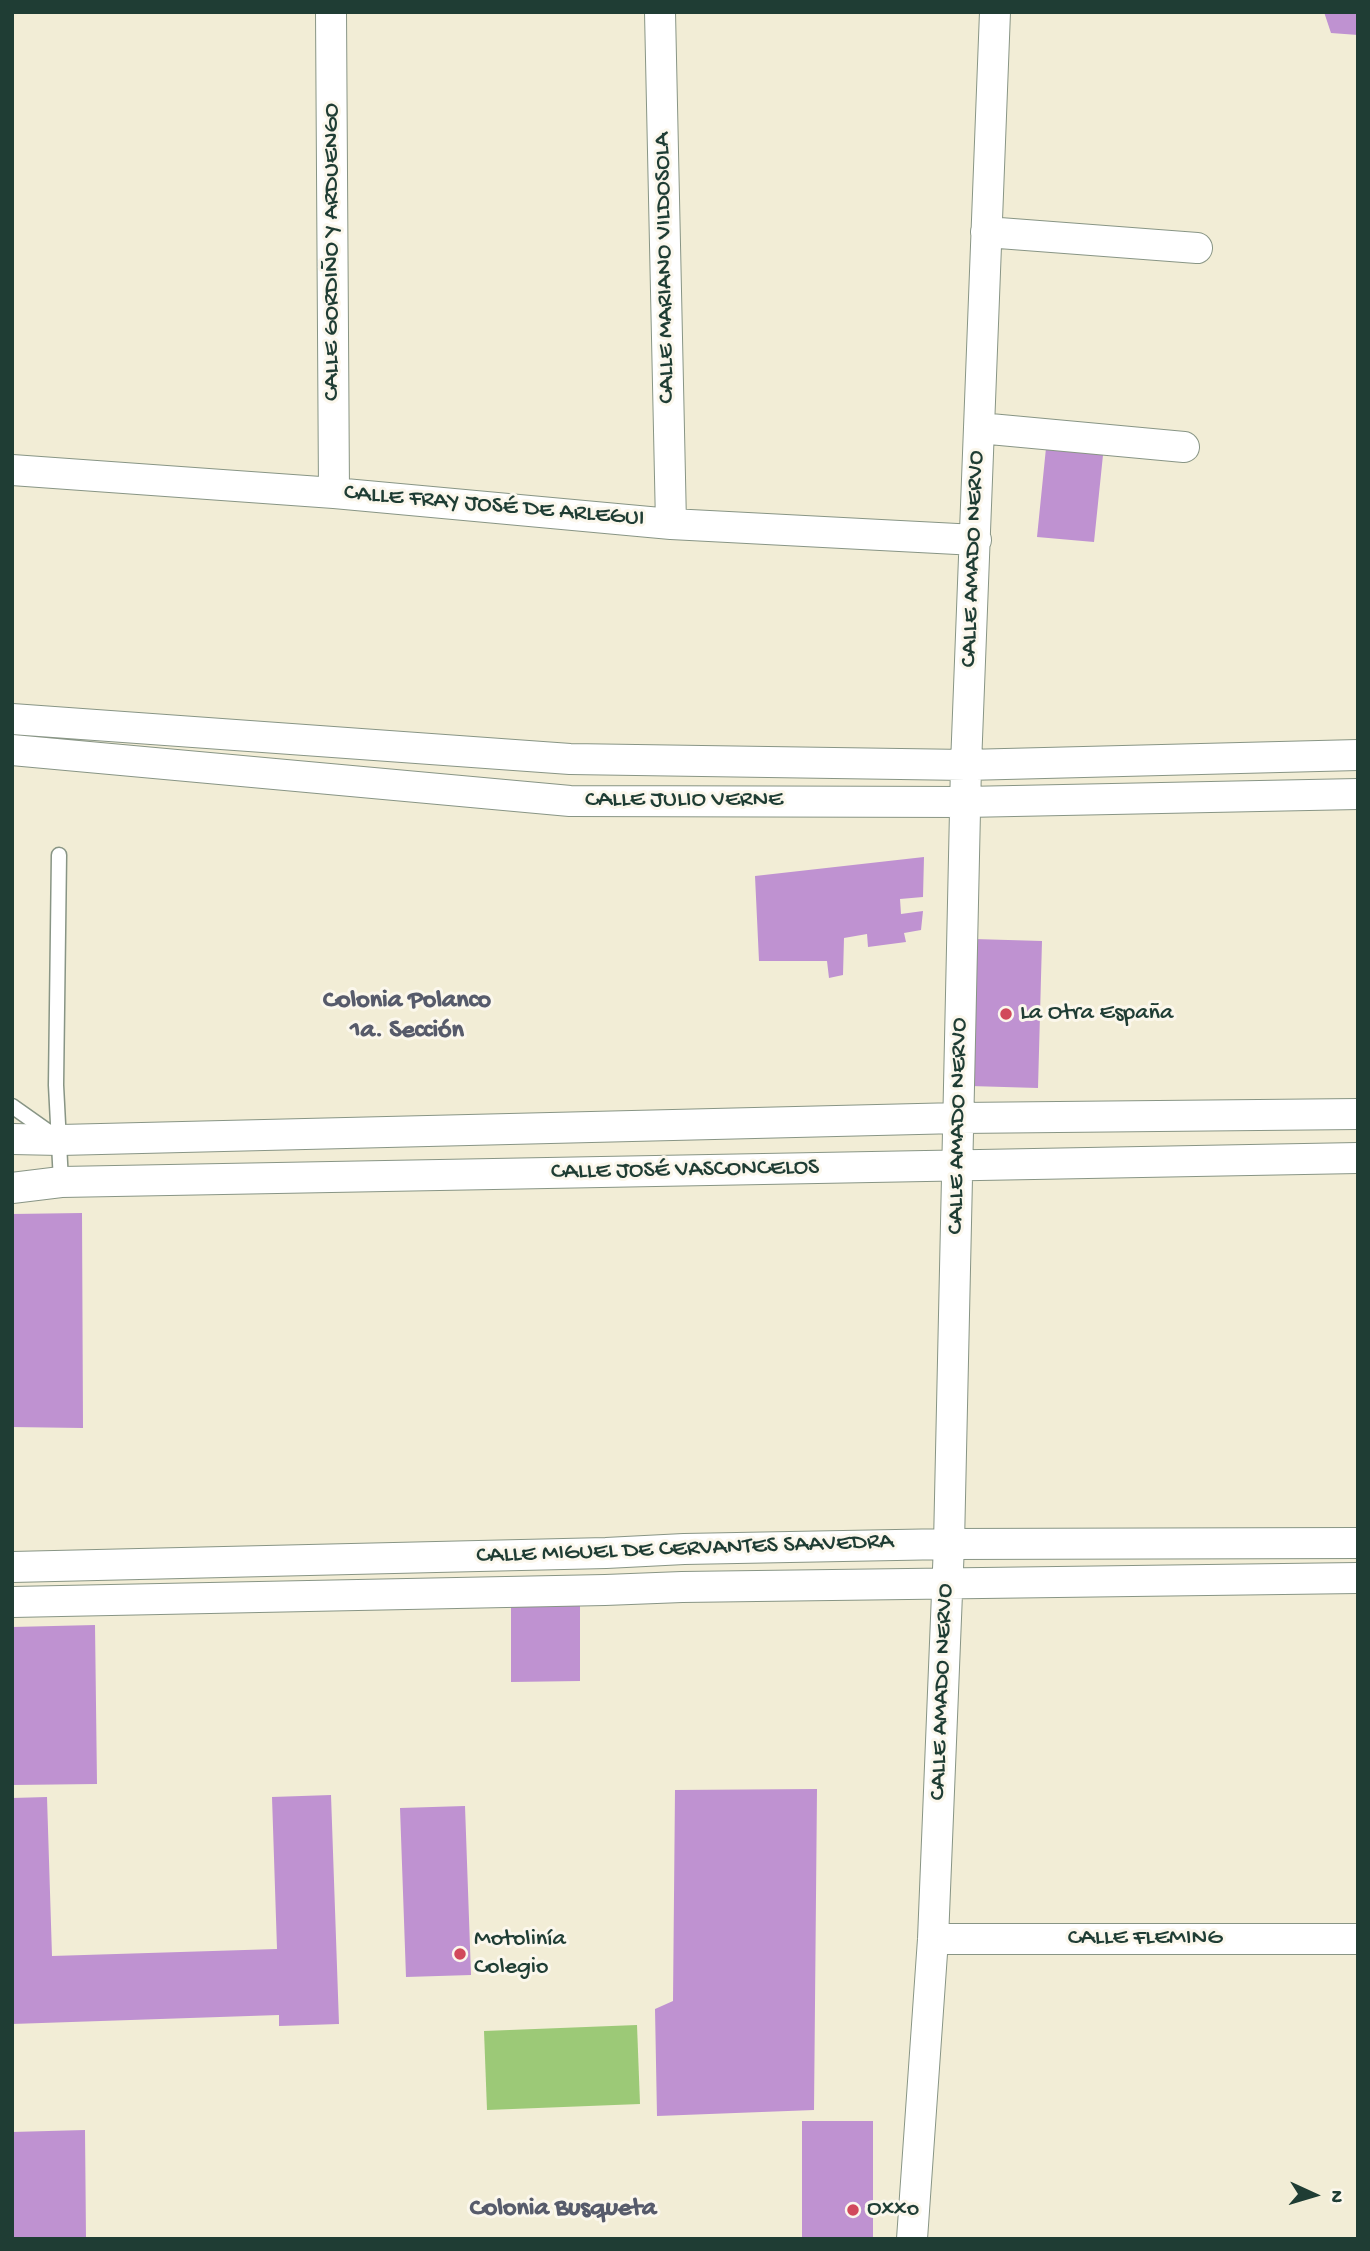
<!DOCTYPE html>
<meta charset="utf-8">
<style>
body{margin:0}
#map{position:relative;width:1370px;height:2251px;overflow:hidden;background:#f2edd6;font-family:"Gochi Hand",sans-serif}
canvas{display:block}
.frame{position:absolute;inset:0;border:14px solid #1f3d34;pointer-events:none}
.north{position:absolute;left:1279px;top:2160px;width:70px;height:70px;-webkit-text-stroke:5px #fbf7ec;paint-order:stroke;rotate:94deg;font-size:19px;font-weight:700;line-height:28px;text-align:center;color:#1f3d34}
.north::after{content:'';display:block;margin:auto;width:24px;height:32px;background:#1f3d34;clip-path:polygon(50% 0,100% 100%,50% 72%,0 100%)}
</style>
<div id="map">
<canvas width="1370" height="2251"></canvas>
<div class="frame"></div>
<div class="north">N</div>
</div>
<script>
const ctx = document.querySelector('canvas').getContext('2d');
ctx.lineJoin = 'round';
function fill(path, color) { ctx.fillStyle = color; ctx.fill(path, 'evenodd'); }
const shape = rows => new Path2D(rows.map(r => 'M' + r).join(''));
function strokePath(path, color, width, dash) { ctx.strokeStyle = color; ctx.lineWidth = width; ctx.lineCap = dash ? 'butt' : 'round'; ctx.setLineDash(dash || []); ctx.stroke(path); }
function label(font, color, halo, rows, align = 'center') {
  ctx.font = font + ' "Gochi Hand",sans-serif'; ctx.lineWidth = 6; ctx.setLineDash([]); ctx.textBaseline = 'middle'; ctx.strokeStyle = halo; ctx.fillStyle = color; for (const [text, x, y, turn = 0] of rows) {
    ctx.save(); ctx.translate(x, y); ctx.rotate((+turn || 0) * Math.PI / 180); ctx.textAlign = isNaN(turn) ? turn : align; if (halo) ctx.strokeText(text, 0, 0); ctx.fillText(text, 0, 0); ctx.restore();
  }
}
fill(shape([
 [637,2025,640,2104,487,2110,484,2031]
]), '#9cc977');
fill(shape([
 [1324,12,1358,12,1358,35,1331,33],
 [1046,448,1103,455,1094,542,1037,537],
 [924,857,923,897,900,899,901,914,923,911,921,930,904,933,906,942,868,947,867,934,844,938,843,975,829,978,827,961,759,961,755,876],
 [974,939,1042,941,1038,1088,970,1086],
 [82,1213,83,1428,12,1427,12,1214],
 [511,1603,580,1603,580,1681,511,1682],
 [95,1625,97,1784,12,1785,12,1627],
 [817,1789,814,2110,657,2116,655,2009,673,2001,675,1790],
 [331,1795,339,2024,279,2026,279,2015,12,2024,12,1798,47,1797,52,1956,277,1949,272,1797],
 [465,1806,471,1975,406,1977,400,1808],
 [802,2121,873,2121,873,2239,802,2239],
 [85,2130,86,2239,12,2239,12,2132]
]), '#bf92d1');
const lane = shape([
 [59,855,56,1085,61,1182],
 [12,1106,53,1135]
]);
const street = shape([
 [331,12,334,493],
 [660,12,671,524],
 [986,232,1197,248],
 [979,428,1184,447],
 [12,470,334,493,671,524,976,540],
 [12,719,570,759,966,765,1358,755],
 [12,750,570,801,965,802,1358,794],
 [12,1139,60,1140,959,1118,1358,1114],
 [12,1188,61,1182,1358,1158],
 [12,1567,606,1553,684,1549,949,1544,1358,1543],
 [12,1602,605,1590,682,1587,1358,1578],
 [933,1939,1358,1939],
 [912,2239,933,1939,949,1544,966,765,995,12]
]);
strokePath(lane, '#889585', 17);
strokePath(street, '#889585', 32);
strokePath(lane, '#fff', 14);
strokePath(street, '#fff', 30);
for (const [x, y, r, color] of [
 [1006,1014,7,"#d1495b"],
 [460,1954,7,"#d1495b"],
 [853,2210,7,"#d1495b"]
]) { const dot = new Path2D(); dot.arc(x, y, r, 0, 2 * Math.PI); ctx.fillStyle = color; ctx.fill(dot); strokePath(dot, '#fbf7ec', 2.5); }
label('24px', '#1f3d34', '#fbf7ec', [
 ["CALLE GORDIÑO Y ARDUENGO",333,252,-90],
 ["CALLE MARIANO VILDOSOLA",666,268,-91],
 ["CALLE FRAY JOSÉ DE ARLEGUI",494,507,5],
 ["CALLE AMADO NERVO",974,559,-88],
 ["CALLE JULIO VERNE",684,801],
 ["CALLE AMADO NERVO",959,1126,-89],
 ["CALLE JOSÉ VASCONCELOS",685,1171,-1],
 ["CALLE MIGUEL DE CERVANTES SAAVEDRA",685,1550,-2],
 ["CALLE AMADO NERVO",943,1692,-88],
 ["CALLE FLEMING",1145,1939]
]);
label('24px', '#1f3d34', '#fbf7ec', [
 ["La Otra España",1020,1014],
 ["Motolinía",474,1940],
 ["Colegio",474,1968],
 ["Oxxo",867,2210]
], 'left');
label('bold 26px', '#575b6b', '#fbf7ec', [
 ["Colonia Polanco",407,1002],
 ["1a. Sección",407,1032],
 ["Colonia Busqueta",563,2210]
]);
</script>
